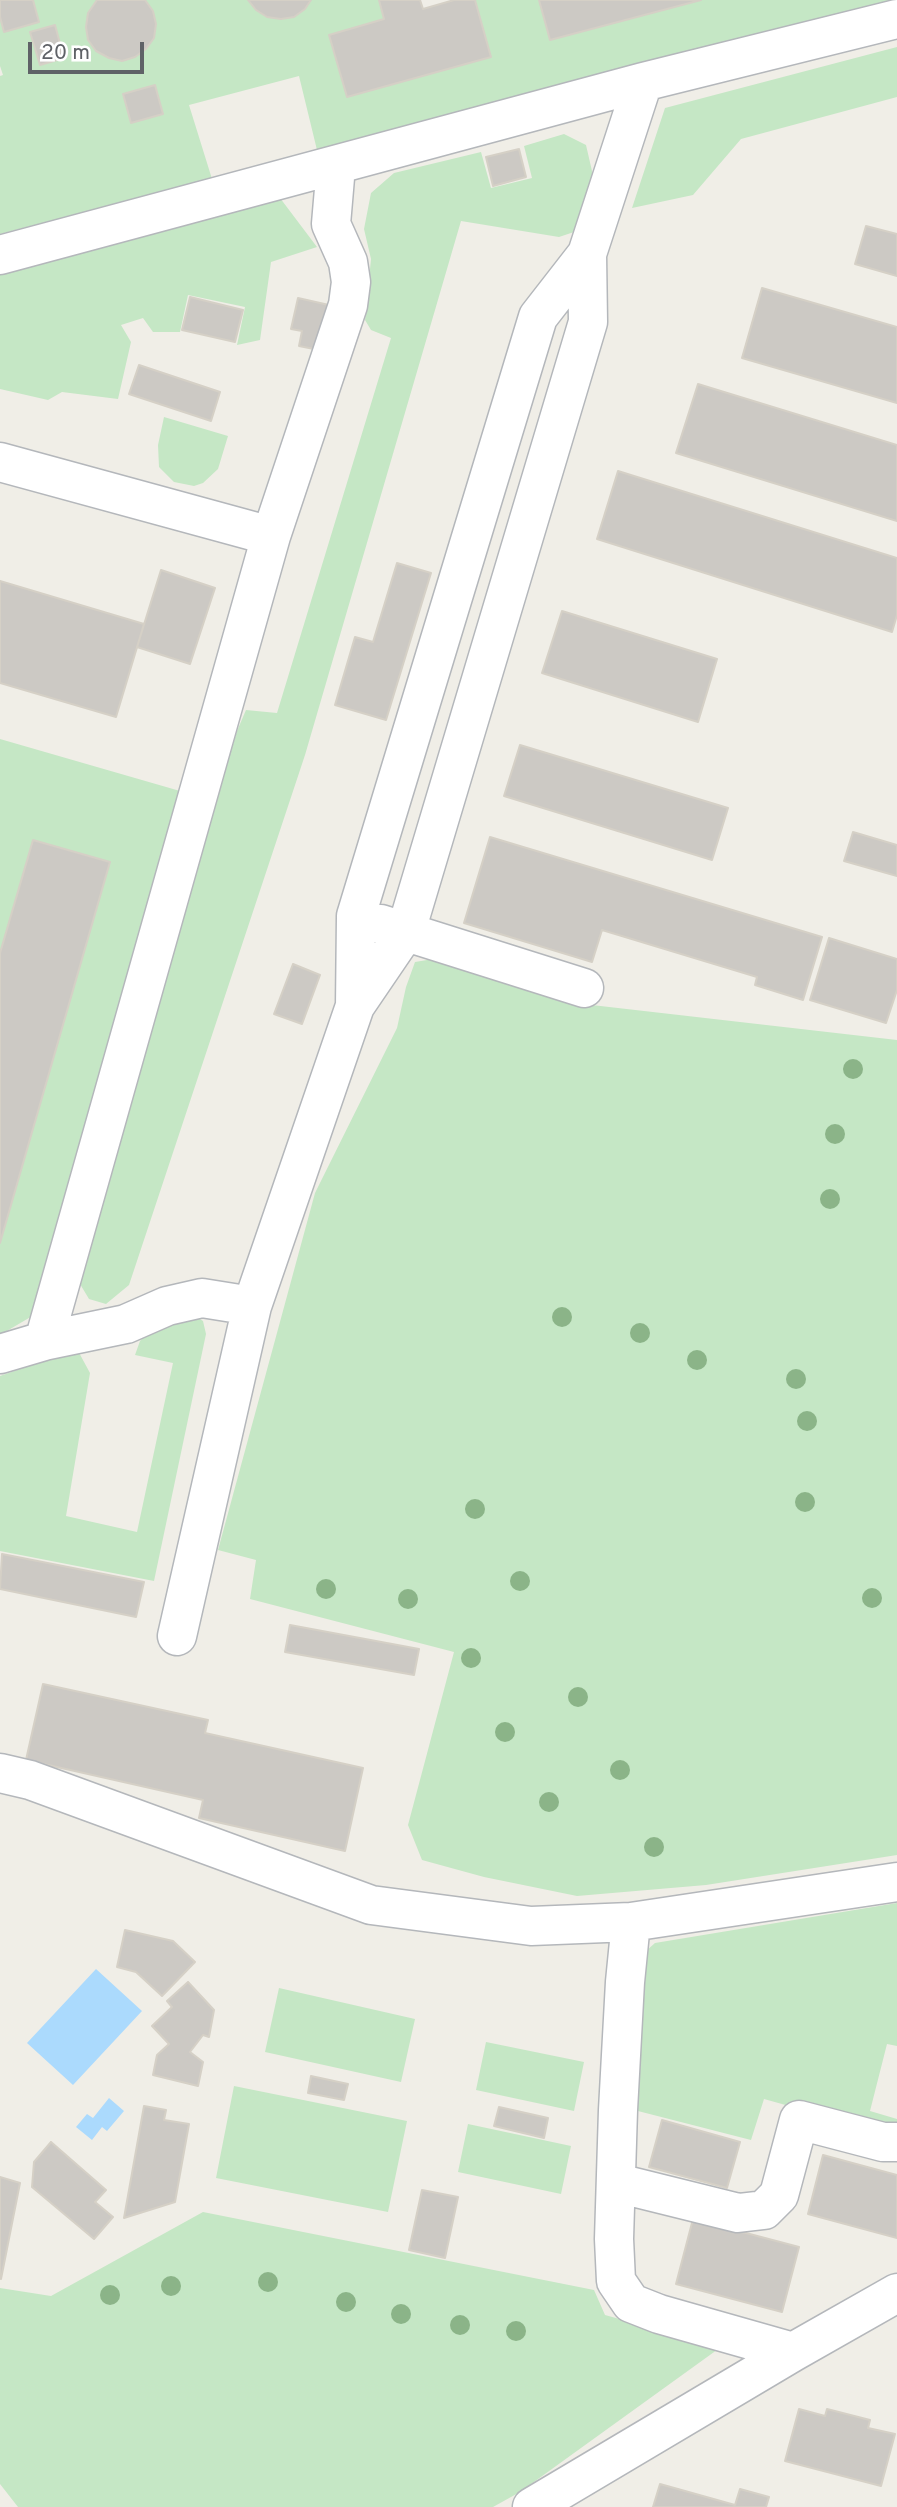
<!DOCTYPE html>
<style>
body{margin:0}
#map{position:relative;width:897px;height:2507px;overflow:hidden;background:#f0eee7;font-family:Overpass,sans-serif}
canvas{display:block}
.scale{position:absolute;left:28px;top:42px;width:116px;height:32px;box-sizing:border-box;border:4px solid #5f6267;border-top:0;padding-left:9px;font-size:21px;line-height:24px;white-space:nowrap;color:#5f6267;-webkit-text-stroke:5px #fff;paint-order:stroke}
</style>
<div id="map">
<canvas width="897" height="2507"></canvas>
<div class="scale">20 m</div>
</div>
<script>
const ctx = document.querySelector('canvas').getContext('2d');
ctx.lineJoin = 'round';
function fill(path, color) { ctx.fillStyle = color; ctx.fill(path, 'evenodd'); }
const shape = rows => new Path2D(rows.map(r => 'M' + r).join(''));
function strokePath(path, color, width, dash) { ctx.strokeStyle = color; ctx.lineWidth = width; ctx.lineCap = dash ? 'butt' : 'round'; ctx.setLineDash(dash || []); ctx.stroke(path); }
fill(shape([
 [33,0,97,0,88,13,86,27,88,40,97,51,109,58,122,61,135,57,146,49,154,38,156,24,153,11,145,0,248,0,256,10,267,17,280,19,294,17,305,9,311,0,379,0,384,19,330,35,347,97,491,57,475,0,539,0,550,40,701,0,897,0,897,8,317,150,299,76,189,105,212,179,0,234,0,76,3,75,0,66,0,17,4,31,39,22],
 [55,25,64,58,40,65,31,32],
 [897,47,897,97,741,139,693,195,632,208,665,108],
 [564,134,586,145,592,171,593,204,580,230,559,237,461,221,305,755,129,1285,106,1304,89,1299,80,1284,82,1253,237,731,246,710,277,713,391,338,371,330,365,320,371,259,364,229,371,193,394,173,481,152,491,188,532,178,524,146],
 [274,190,317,247,271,262,260,340,237,345,245,307,188,295,180,332,153,332,143,318,121,325,131,342,118,399,62,392,48,400,0,389,0,268],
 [164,417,228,436,218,469,203,483,194,486,174,482,159,467,158,445],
 [0,739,180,791,34,1315,0,1335,0,1243,110,862,33,840,0,953],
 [433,959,583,1004,897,1040,897,1855,706,1885,577,1896,484,1877,422,1860,408,1825,454,1652,250,1599,256,1560,218,1550,315,1193,397,1028,406,987,415,962],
 [195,1316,203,1321,206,1334,154,1581,0,1551,0,1376,77,1349,90,1373,66,1516,137,1532,173,1363,135,1355,140,1341,154,1326],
 [897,1903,897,2046,887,2044,870,2111,897,2119,897,2129,886,2133,764,2099,751,2140,634,2110,646,1951,655,1943],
 [279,1988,415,2019,401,2082,265,2052],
 [486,2042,584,2062,574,2111,476,2090],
 [234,2086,407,2121,388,2212,216,2178],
 [468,2124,571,2146,561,2194,458,2172],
 [203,2212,594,2290,605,2315,721,2347,520,2492,493,2507,18,2507,0,2484,0,2288,51,2296]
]), '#c5e7c5');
fill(shape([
 [96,1969,142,2011,73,2085,27,2043],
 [109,2098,124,2111,107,2131,102,2127,92,2140,76,2127,87,2114,93,2118]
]), '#abdafd');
const building = shape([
 [0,0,33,0,39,22,4,32,0,17,0,0],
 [97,0,145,0,153,11,156,24,154,38,146,49,135,57,122,61,109,58,96,51,88,40,86,27,88,13,97,0],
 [248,0,311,0,305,9,294,17,281,19,267,17,256,10,248,0],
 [379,0,420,0,423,9,454,0,475,0,491,57,347,97,329,35,384,19,379,0],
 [539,0,701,0,550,40,539,0],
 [55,25,64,58,40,65,30,32,55,25],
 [155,85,163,114,131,123,123,94,155,85],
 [519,149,526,177,493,186,486,157,519,149],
 [866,226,897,234,897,276,855,264,866,226],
 [762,288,897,327,897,403,742,358,762,288],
 [190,297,243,310,235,342,182,330,190,297],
 [298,298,329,305,319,350,299,346,302,331,291,329,298,298],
 [139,365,220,392,211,421,129,394,139,365],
 [698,384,897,445,897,521,676,453,698,384],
 [618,471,897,558,897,615,892,632,597,539,618,471],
 [397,563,431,573,386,720,335,705,355,637,373,642,397,563],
 [161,570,215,588,190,664,137,647,161,570],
 [0,581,144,624,116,717,0,683,0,581],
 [562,611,717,659,698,722,542,673,562,611],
 [520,745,728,808,712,860,504,796,520,745],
 [853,832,897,845,897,876,844,861,853,832],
 [490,837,822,937,803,1000,755,985,757,977,602,930,592,962,464,923,490,837],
 [33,840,110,862,0,1243,0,953,33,840],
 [829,938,897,959,897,990,886,1023,810,1000,829,938],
 [293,964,320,975,302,1024,274,1014,293,964],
 [2,1554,144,1582,136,1617,0,1589,2,1554],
 [290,1625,419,1649,414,1675,285,1652,290,1625],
 [43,1684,208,1720,205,1733,363,1768,345,1851,199,1818,203,1800,26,1760,43,1684],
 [125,1930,173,1941,195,1962,162,1996,136,1972,117,1967,125,1930],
 [188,1982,214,2010,209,2037,203,2035,190,2052,203,2062,198,2086,153,2075,157,2055,169,2044,152,2026,172,2007,167,2001,188,1982],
 [311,2076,348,2084,344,2100,308,2093,311,2076],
 [144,2106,166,2110,164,2120,189,2124,175,2202,124,2218,144,2106],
 [499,2107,548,2118,544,2138,494,2126,499,2107],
 [662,2120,740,2142,727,2188,649,2167,662,2120],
 [51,2142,106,2190,95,2202,113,2217,94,2239,32,2187,34,2162,51,2142],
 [823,2155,897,2175,897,2238,808,2214,823,2155],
 [0,2177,20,2183,1,2279,0,2278,0,2177],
 [422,2190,458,2197,445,2258,409,2250,422,2190],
 [693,2219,799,2247,782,2312,676,2284,693,2219],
 [799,2409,825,2416,827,2409,870,2420,868,2428,895,2434,881,2486,785,2461,799,2409],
 [660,2484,735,2505,740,2489,769,2497,766,2507,653,2507,660,2484]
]);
fill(building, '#ccc9c4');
strokePath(building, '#d5d0c6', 2);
const minor = shape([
 [0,255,643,82,897,19],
 [0,462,271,536],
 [381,924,584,988],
 [355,1006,406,931,588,322,587,254],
 [44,1341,126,1324,167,1306,202,1298,252,1306],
 [0,1354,44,1341,271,536,348,305,351,282,348,262,331,224,336,166],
 [177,1636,252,1306,355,1006,356,916,538,317,587,254,643,82],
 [0,1773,30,1780,371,1905,531,1926,631,1922,897,1882],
 [631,1922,625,1982,618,2110,614,2239,616,2281,631,2303,659,2314,793,2352],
 [617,2183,738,2213,764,2210,779,2195,799,2120,883,2142,897,2142],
 [532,2507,793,2352,897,2293]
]);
strokePath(minor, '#b4b7bb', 41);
strokePath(minor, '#fff', 38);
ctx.fillStyle = '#8bb488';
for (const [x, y] of [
 [853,1069],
 [835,1134],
 [830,1199],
 [562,1317],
 [640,1333],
 [697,1360],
 [796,1379],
 [807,1421],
 [805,1502],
 [475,1509],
 [520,1581],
 [326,1589],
 [872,1598],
 [408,1599],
 [471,1658],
 [578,1697],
 [505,1732],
 [620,1770],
 [549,1802],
 [654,1847],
 [268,2282],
 [171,2286],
 [110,2295],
 [346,2302],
 [401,2314],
 [460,2325],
 [516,2331]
]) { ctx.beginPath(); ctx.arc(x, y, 10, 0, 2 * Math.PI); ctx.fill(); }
</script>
